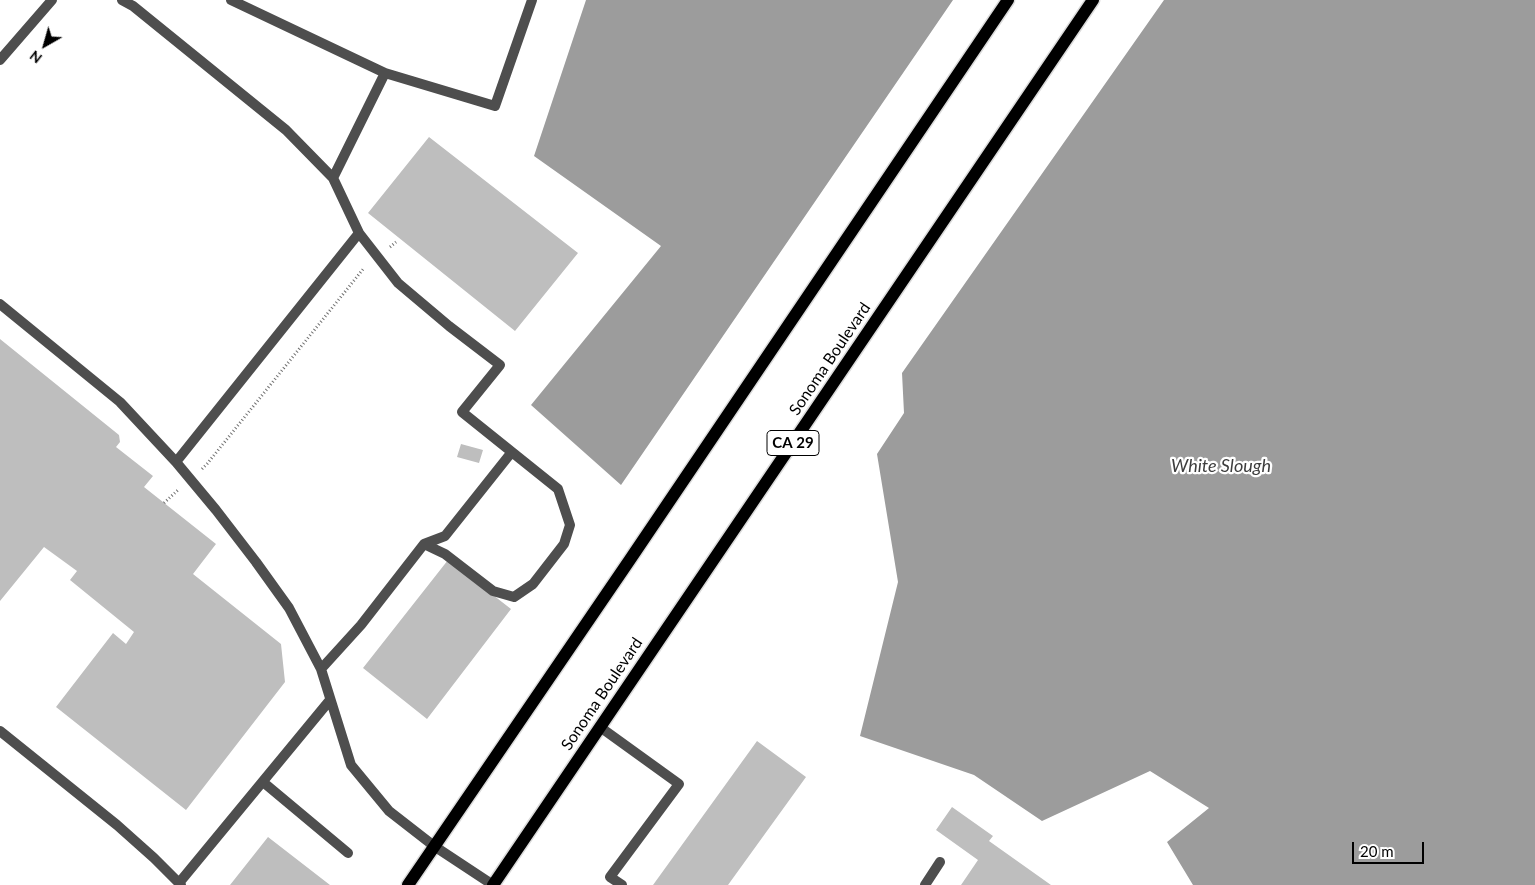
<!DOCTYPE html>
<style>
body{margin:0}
#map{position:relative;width:1535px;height:885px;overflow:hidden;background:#fff;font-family:Lato,sans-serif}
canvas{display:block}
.north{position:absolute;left:20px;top:20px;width:50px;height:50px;-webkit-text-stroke:4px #fff;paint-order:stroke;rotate:218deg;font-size:14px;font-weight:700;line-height:20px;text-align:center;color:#000}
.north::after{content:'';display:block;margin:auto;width:18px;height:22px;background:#000;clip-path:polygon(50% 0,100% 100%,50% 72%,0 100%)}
.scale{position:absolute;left:1352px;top:842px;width:72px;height:22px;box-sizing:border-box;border:2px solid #000;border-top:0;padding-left:6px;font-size:15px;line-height:18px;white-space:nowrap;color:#000;-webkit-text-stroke:4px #fff;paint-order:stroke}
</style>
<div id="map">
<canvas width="1535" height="885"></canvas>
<div class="north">N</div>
<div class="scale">20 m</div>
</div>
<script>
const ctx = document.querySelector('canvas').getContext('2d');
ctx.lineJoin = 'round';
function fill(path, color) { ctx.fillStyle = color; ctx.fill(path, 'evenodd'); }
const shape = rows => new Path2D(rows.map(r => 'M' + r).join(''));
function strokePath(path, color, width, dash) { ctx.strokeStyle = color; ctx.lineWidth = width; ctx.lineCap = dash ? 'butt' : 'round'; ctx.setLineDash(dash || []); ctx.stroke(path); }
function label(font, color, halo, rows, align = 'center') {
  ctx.font = font + ' Lato,sans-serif'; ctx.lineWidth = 4.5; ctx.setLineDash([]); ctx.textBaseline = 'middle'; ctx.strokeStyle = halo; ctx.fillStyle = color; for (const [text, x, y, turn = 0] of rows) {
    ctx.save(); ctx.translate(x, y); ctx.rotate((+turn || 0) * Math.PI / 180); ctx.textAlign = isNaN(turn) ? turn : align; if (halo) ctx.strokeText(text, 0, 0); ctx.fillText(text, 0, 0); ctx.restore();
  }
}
fill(shape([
 [586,0,953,0,621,485,531,405,661,246,534,156],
 [1164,0,1535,0,1535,885,1193,885,1167,842,1209,808,1150,771,1042,821,974,775,860,736,898,582,877,454,904,413,902,373]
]), '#9c9c9c');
fill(shape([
 [429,137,578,253,515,331,368,213],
 [0,339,119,435,120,442,116,447,153,476,144,487,216,544,193,574,281,644,285,682,186,810,56,707,113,633,126,644,134,632,70,580,77,571,44,547,0,601],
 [461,444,483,450,479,463,457,457],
 [448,560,511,609,427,719,363,668],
 [757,741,806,777,728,885,653,885],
 [952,807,993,836,989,841,1051,885,961,885,978,860,936,830],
 [268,837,330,885,230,885]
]), '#bebebe');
const primary = shape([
 [408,885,629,561,1008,0],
 [493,885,1093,0]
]);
strokePath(primary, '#dbdbdb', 15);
strokePath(shape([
 [390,247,396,242],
 [202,469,207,464,364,268],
 [164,503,178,490]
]), '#707070', 3, [1, 2.5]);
strokePath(shape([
 [122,0,133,6,286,130,333,178,359,233,176,462],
 [231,0,385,73],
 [0,60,52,0],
 [333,178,385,73,495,106,532,0],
 [359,233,398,283,449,326,500,365,462,412,558,489,570,525,564,544,533,584,514,597,493,591,445,554,424,544],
 [0,304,120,402,176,462,216,510,256,562,289,608,321,669,351,765,389,811,434,846],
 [321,669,361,625,424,544,445,536,511,453],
 [600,727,679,784,610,877,622,885],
 [0,731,117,825,154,858,181,885],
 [263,782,348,853],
 [179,883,330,700],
 [925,885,940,862]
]), '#4e4e4e', 10);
strokePath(shape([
 [434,846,493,885]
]), '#4e4e4e', 10);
strokePath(primary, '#000', 12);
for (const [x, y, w] of [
 [793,443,52]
]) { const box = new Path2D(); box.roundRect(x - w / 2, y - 12.5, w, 25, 4); ctx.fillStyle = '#fff'; ctx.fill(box); strokePath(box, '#000', 1); }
label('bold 15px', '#000', null, [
 ["CA 29",793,443]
]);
label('16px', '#000', '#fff', [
 ["Sonoma Boulevard",830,359,-56],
 ["Sonoma Boulevard",602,694,-56]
]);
label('italic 18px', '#3d3d3d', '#fff', [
 ["White Slough",1221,466]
]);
</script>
